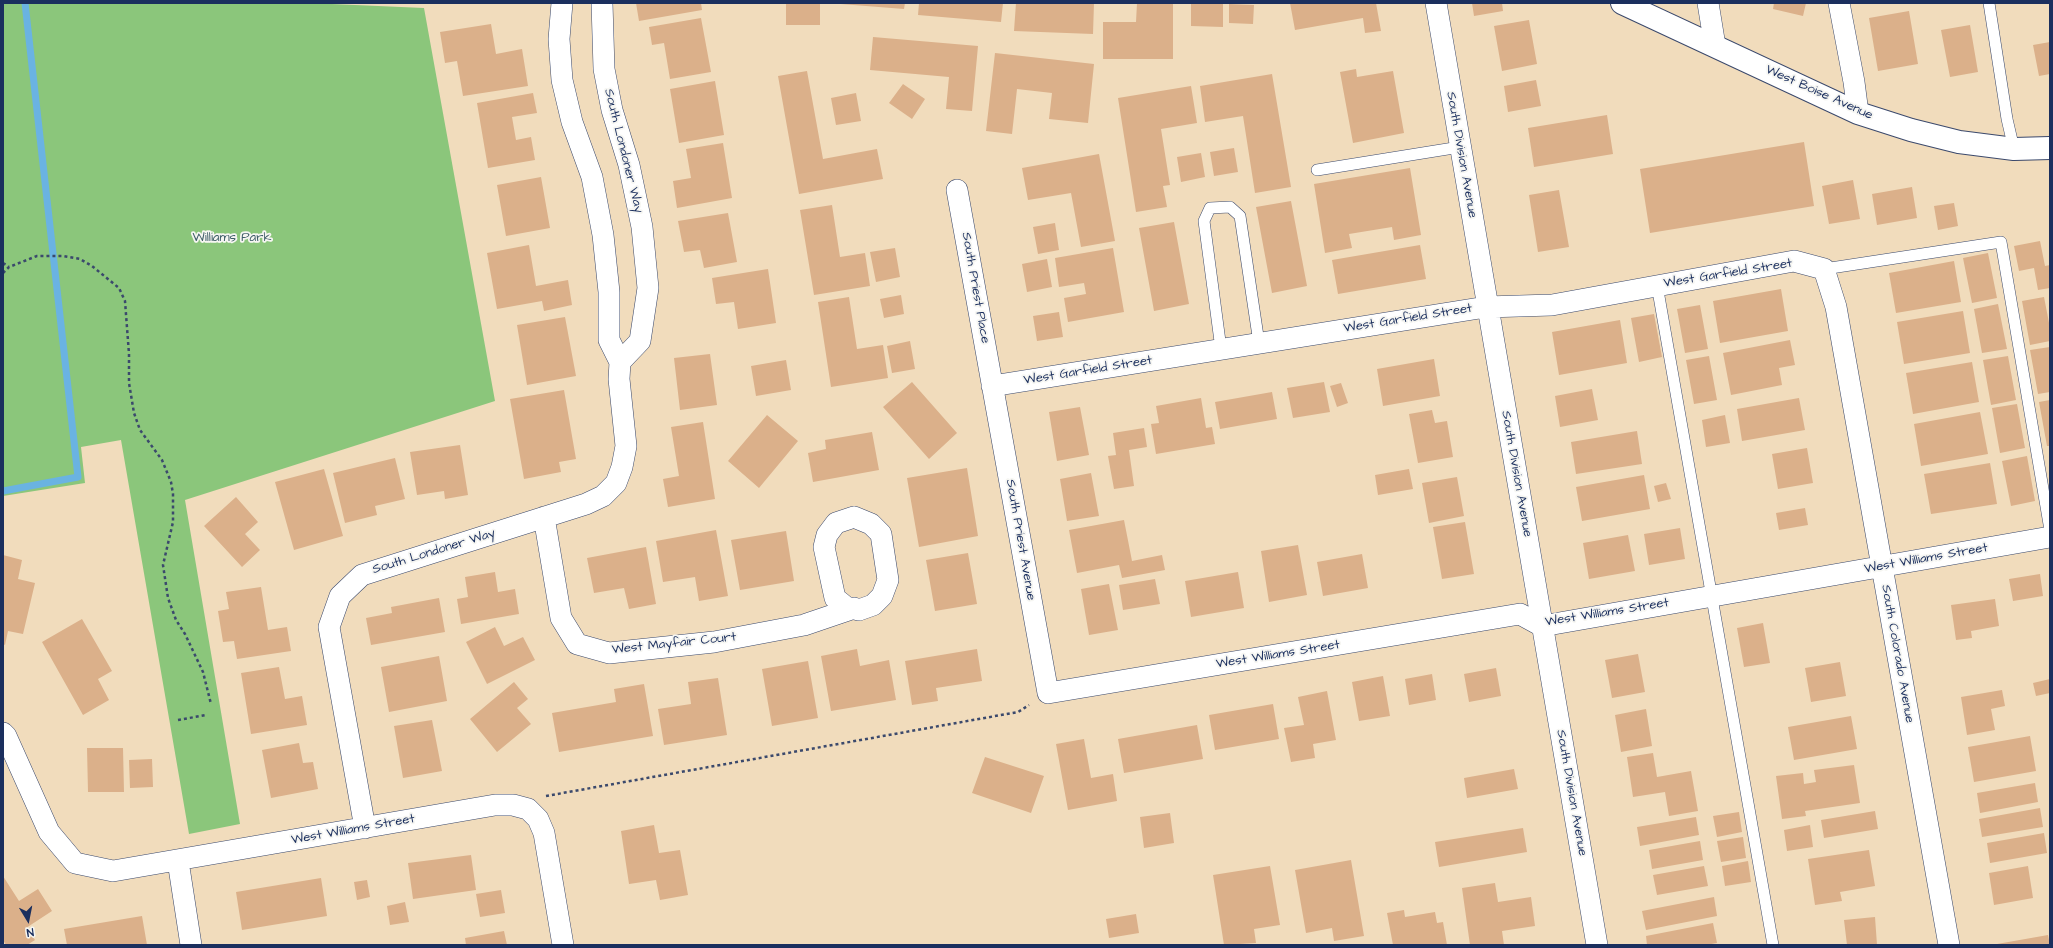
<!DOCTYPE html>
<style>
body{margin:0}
#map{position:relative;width:2053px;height:948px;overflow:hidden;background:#f1dcbc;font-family:"Architects Daughter",sans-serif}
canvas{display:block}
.frame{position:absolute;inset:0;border:4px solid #1b2f5e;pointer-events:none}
.north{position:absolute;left:8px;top:900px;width:40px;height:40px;-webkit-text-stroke:3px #f6f6f2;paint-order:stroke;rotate:170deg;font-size:11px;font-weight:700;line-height:16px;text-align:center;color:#1b2f5e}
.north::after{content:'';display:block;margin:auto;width:14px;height:18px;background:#1b2f5e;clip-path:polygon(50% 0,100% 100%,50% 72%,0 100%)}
</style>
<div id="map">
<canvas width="2053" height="948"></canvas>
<div class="frame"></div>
<div class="north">N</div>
</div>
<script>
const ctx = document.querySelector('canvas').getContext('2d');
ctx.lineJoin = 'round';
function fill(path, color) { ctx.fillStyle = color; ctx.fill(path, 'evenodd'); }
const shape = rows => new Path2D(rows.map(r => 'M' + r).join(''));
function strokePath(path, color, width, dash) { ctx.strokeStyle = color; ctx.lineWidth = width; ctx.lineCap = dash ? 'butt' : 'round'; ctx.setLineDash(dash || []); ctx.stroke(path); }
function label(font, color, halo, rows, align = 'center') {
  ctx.font = font + ' "Architects Daughter",sans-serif'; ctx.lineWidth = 3.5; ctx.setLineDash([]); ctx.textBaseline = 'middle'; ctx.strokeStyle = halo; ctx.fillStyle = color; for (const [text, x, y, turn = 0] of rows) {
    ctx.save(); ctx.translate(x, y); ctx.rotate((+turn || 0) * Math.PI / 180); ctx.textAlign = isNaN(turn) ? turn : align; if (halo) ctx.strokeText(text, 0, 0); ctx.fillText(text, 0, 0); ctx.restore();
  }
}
fill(shape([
 [3,3,309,3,424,8,495,401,185,500,240,824,189,834,121,440,81,447,85,483,3,496]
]), '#8bc67b');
strokePath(shape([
 [3,491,78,477,25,3]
]), '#6ab3e2', 7);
fill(shape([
 [636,3,701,3,702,10,639,21],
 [786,3,820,3,820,25,786,25],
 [828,3,905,3,904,9],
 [919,3,1003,3,1001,22,918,15],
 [1016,3,1094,3,1093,34,1014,31],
 [1137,3,1173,3,1173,59,1103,59,1103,22,1136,22],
 [1191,3,1223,3,1223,27,1191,26],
 [1290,3,1376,3,1381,31,1365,33,1363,18,1295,30],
 [1472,3,1502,3,1503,11,1474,16],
 [1774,3,1806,3,1803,16,1773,9],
 [1229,4,1254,5,1253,24,1229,23],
 [1909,11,1918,64,1878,71,1869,18],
 [701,18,711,72,670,79,664,43,652,45,649,27],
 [1529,20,1537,64,1502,71,1494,26],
 [491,24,496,54,522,49,528,86,463,96,457,61,445,63,440,32],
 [1970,25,1978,72,1950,77,1941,30],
 [873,37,978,46,972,111,946,109,949,77,870,70],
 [2050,42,2050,74,2039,76,2033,45],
 [995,53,1094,64,1088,123,1049,119,1052,93,1017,89,1012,134,986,131],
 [1356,69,1357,77,1393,71,1404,133,1353,143,1340,72],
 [807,71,823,159,877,149,883,179,799,194,778,76],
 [1272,74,1291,187,1255,193,1243,116,1205,122,1200,86],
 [1536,80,1541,106,1508,112,1504,86],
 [715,81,724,135,679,143,670,89],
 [903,84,925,99,912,119,889,103],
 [1191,86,1197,123,1161,129,1170,185,1163,186,1167,207,1136,212,1118,98],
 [533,93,537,113,512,117,516,140,531,137,535,160,488,168,477,103],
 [856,93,861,121,836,125,831,98],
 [1607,115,1613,154,1534,167,1528,128],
 [1804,142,1814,206,1650,233,1640,169],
 [723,143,732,198,677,208,673,181,691,178,686,149],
 [1234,148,1238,172,1214,176,1210,152],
 [1201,153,1205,177,1181,182,1177,157],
 [1099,154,1115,241,1081,247,1071,193,1028,200,1022,168],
 [1410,168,1421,235,1394,240,1392,227,1349,234,1352,248,1325,253,1314,184],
 [541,177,550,228,506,236,497,185],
 [1853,180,1860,219,1829,224,1822,186],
 [1912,187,1917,218,1877,225,1872,194],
 [1559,190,1569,247,1538,252,1529,195],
 [1291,201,1307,286,1272,293,1256,207],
 [1954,203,1958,226,1938,230,1934,206],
 [832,205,840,257,865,253,870,286,814,295,800,210],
 [728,213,737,262,704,268,700,250,684,252,678,221],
 [1174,222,1189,304,1154,311,1139,228],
 [1055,223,1059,250,1038,254,1033,227],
 [2040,241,2045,266,2035,268,2050,265,2050,288,2038,290,2034,268,2019,271,2014,246],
 [529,245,536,286,568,280,572,305,544,311,542,301,497,309,487,253],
 [1420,245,1426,279,1338,294,1332,260],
 [895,248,900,277,876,282,870,252],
 [1113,248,1124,312,1068,322,1064,298,1086,294,1084,283,1059,287,1055,258],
 [1988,253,1997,298,1972,303,1963,258],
 [1047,259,1052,287,1027,292,1022,264],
 [1954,261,1961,302,1896,313,1889,273],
 [768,269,776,323,738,329,734,302,716,304,712,278],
 [1781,289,1788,331,1720,343,1713,301],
 [901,295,904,314,884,318,880,299],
 [849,297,857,349,883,345,888,378,831,387,818,302],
 [2044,297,2050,328,2050,341,2030,345,2022,301],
 [1998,304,2007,349,1982,353,1974,309],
 [1700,305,1708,349,1685,353,1677,309],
 [1963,311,1970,353,1904,364,1897,322],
 [1059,312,1063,337,1037,341,1033,316],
 [1654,314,1662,357,1639,362,1631,318],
 [565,317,576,376,527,385,517,325],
 [1620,320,1627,363,1559,375,1552,332],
 [1790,340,1795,365,1779,368,1782,385,1731,395,1723,353],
 [910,341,915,369,892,373,887,346],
 [2050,347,2050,392,2038,394,2030,350],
 [710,354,717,405,680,410,674,358],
 [1709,356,1717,400,1694,404,1686,360],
 [2008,356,2016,400,1991,405,1983,360],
 [1434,359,1440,396,1383,406,1377,369],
 [786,360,791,390,756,396,751,366],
 [1972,362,1979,402,1913,414,1906,373],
 [912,382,957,433,929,459,883,407],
 [1324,382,1330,412,1293,418,1287,388],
 [1341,383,1348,403,1337,407,1330,386],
 [1592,389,1598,420,1560,427,1555,396],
 [564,390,576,459,559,462,561,472,524,479,510,399],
 [1272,392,1277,419,1220,429,1215,402],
 [1201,398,1206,428,1212,427,1215,444,1156,454,1151,424,1159,423,1156,406],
 [1799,398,1805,430,1742,441,1737,409],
 [2050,400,2050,446,2047,446,2039,402],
 [2017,404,2025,448,2000,453,1992,408],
 [1080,407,1089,455,1057,461,1049,412],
 [1432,410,1435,423,1447,421,1453,457,1418,463,1409,414],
 [1980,412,1988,454,1921,466,1914,424],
 [767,415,798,441,759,488,728,461],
 [1725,415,1730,443,1706,447,1702,420],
 [703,422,715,499,668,507,663,479,679,476,671,427],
 [1144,428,1147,447,1129,450,1134,486,1114,489,1108,456,1116,455,1113,433],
 [1637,431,1642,464,1576,474,1571,442],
 [872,432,879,470,813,482,808,453,826,449,825,440],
 [460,445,468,495,445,499,444,491,417,495,410,452],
 [1807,448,1813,483,1778,489,1772,454],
 [2027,456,2035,501,2011,506,2002,461],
 [395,458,405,499,375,506,377,515,345,523,333,473],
 [1990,463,1997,504,1931,514,1924,474],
 [967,468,978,536,919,547,907,478],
 [324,469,343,536,294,550,275,482],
 [1409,469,1413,489,1378,495,1375,475],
 [1091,473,1099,516,1067,521,1060,479],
 [1644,475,1650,509,1582,521,1576,487],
 [1457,477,1464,516,1429,523,1422,483],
 [1666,483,1671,499,1658,502,1654,486],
 [236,497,258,522,245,534,260,550,242,567,204,526],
 [1805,508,1808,525,1779,530,1776,513],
 [1124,520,1132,561,1162,555,1165,570,1122,578,1119,565,1077,573,1069,530],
 [1465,522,1474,574,1442,579,1433,527],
 [1680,528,1685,559,1649,565,1644,534],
 [716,530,728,596,699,601,695,577,663,582,656,541],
 [786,531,794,581,740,590,731,540],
 [1628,535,1635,571,1589,579,1583,543],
 [1298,545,1307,595,1269,602,1261,551],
 [646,547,656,604,629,609,624,588,594,593,587,558],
 [968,553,977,604,935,611,926,560],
 [1362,554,1368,588,1323,596,1317,562],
 [3,555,22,560,18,579,35,583,23,634,8,631,5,645,3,644],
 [495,572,498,592,515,589,519,614,461,624,457,599,468,597,465,577],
 [1238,572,1244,608,1191,617,1185,581],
 [2040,574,2043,596,2013,601,2009,579],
 [1155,579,1160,604,1123,610,1119,585],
 [1109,584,1118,630,1089,635,1081,589],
 [261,587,268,630,287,627,291,651,237,659,234,641,223,642,218,611,229,609,226,592],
 [439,598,445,632,371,645,366,618,392,613,391,607],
 [1995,599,1999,626,1971,631,1972,638,1956,640,1951,605],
 [82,619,112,671,98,679,109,700,83,715,42,642],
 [1763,623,1770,663,1744,667,1737,628],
 [495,627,504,646,523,637,535,660,487,684,466,642],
 [857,649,860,666,889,660,896,700,831,711,821,656],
 [977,649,982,681,936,688,938,701,912,705,905,661],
 [1638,654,1645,692,1612,698,1605,660],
 [439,656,447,701,389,712,381,667],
 [808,661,818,718,772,726,762,669],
 [1840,662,1846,696,1811,702,1805,668],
 [279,667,285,699,302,696,307,725,251,734,241,673],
 [1496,668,1501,696,1469,702,1464,674],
 [1432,674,1436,700,1409,705,1405,679],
 [1383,676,1390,716,1359,721,1352,682],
 [718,678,727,735,664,745,658,709,691,704,688,682],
 [2050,679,2050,693,2036,696,2033,683],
 [514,682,528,699,517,708,531,724,497,752,470,719],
 [644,684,653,736,559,752,552,713,616,702,614,689],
 [2002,690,2005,706,1991,709,1995,730,1967,735,1961,697],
 [1327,691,1336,740,1313,744,1315,758,1291,762,1284,728,1304,725,1298,697],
 [1273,704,1279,739,1215,750,1209,715],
 [1646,709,1652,746,1621,752,1615,715],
 [1851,716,1857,749,1794,760,1788,727],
 [432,720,442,771,403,778,394,726],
 [1197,725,1203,759,1124,773,1118,739],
 [2030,736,2036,771,1974,782,1968,747],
 [1084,739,1091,778,1113,774,1117,801,1068,810,1056,744],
 [299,743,303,763,313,762,318,789,271,798,262,750],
 [87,748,123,748,124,792,88,792],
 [1653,753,1657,777,1691,771,1698,811,1669,816,1665,792,1633,797,1627,757],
 [985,757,1044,776,1031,813,972,793],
 [152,759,153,787,130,788,129,760],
 [1854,765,1860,803,1805,811,1806,816,1782,819,1776,776,1803,773,1804,784,1816,782,1814,770],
 [1514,769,1518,789,1467,798,1464,778],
 [2035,783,2038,802,1980,813,1977,793],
 [2040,808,2043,827,1982,837,1979,819],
 [1875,811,1878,829,1824,838,1821,820],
 [1739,812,1742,832,1717,837,1713,816],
 [1170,813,1174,843,1144,848,1140,817],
 [1696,817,1699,835,1640,846,1637,827],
 [654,825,659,853,680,850,688,895,660,900,656,880,629,884,621,831],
 [1810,825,1813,847,1787,851,1784,830],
 [1523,828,1527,852,1439,867,1435,842],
 [2044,833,2047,853,1990,863,1987,843],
 [1743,837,1746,858,1721,862,1717,841],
 [1700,841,1703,860,1652,869,1649,850],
 [1869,850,1875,886,1840,892,1842,901,1815,905,1808,859],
 [471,855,476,890,413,899,408,863],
 [1351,860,1364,936,1334,941,1332,928,1306,933,1295,870],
 [1748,861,1751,882,1725,886,1722,866],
 [1270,866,1280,925,1254,929,1256,943,1224,945,1213,875],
 [1704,866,1708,886,1657,895,1653,875],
 [2028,866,2033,898,1994,905,1989,873],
 [3,876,19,901,38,889,52,911,26,928,35,940,27,945,6,945,3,940],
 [321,878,327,916,242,930,236,892],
 [367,880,370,897,357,900,354,882],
 [1495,883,1498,902,1531,897,1535,926,1502,931,1504,945,1470,945,1462,888],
 [501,890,505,913,480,917,476,894],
 [1714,897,1717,916,1646,930,1642,911],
 [405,902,409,922,390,925,387,906],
 [1404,910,1405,917,1435,912,1437,923,1443,922,1447,945,1393,945,1387,913],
 [1136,914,1139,933,1109,938,1106,919],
 [142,916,147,945,67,945,64,929],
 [1875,917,1877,945,1847,945,1844,920],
 [1713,923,1717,943,1706,945,1647,945,1646,936],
 [504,931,507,945,466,945,465,938],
 [2048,935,2050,945,1997,945,1997,944]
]), '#dbb08a');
const lane = shape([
 [1989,3,2007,119,2014,149],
 [1317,170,1460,147],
 [1824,269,2001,242,2050,530],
 [1657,285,1773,945],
 [1221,349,1204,221,1210,208,1230,207,1240,216,1259,343]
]);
const street = shape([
 [562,3,559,39,562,80,572,122,592,177,603,235,609,292,609,340,620,362,640,341,648,288,642,227,629,165,612,110,604,69,602,3],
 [1436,3,1597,945],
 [1708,3,1715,46],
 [1839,3,1854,82,1858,113],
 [957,190,1048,693,1520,614,1542,626,2050,537],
 [992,386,1486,307,1552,305,1794,261,1824,269,1836,307,1949,945],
 [544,517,561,618,577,644,609,653,714,642,804,625,854,608],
 [854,517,871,524,881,534,888,580,882,596,873,605,859,610,846,607,835,598,824,547,827,535,836,523,854,517],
 [3,733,6,736,49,832,75,863,113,871,495,805,513,805,528,809,538,819,544,833,563,945],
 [365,828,329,627,340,596,362,575,586,504,603,496,616,483,622,467,626,446,619,379,620,362],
 [178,861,191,945]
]);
const secondary = shape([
 [1622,3,1858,113,1911,130,1959,142,2014,149,2050,148]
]);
strokePath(lane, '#3b496c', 12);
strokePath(street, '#3b496c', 22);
strokePath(secondary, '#3b496c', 24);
strokePath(shape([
 [3,263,9,267],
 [3,273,9,267,37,256,63,256,80,259,92,266,119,288,125,301,129,354,129,383,134,413,140,430,162,460,171,482,173,494,173,522,163,565,168,598,176,620,185,634,203,672,211,704],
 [178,720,206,715],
 [546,796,1018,712,1029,705]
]), '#3b496c', 2.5, [3, 3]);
strokePath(lane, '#fff', 11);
strokePath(street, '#fff', 21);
strokePath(secondary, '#fff', 22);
label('13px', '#1b2f5e', '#f6f6f2', [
 ["West Boise Avenue",1819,93,24],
 ["South Londoner Way",623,151,76],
 ["South Division Avenue",1461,155,80],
 ["West Garfield Street",1728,274,-9],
 ["South Priest Place",975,288,80],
 ["West Garfield Street",1408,319,-9],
 ["West Garfield Street",1088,371,-9],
 ["South Division Avenue",1516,474,80],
 ["South Priest Avenue",1020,540,80],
 ["South Londoner Way",434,552,-17],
 ["West Williams Street",1926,559,-10],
 ["West Williams Street",1607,613,-9],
 ["West Mayfair Court",674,644,-6],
 ["South Colorado Avenue",1897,654,80],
 ["West Williams Street",1278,655,-9],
 ["South Division Avenue",1571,793,80],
 ["West Williams Street",353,830,-10]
]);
label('13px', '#3d5c67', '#f6f6f2', [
 ["Williams Park",232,238]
]);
</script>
